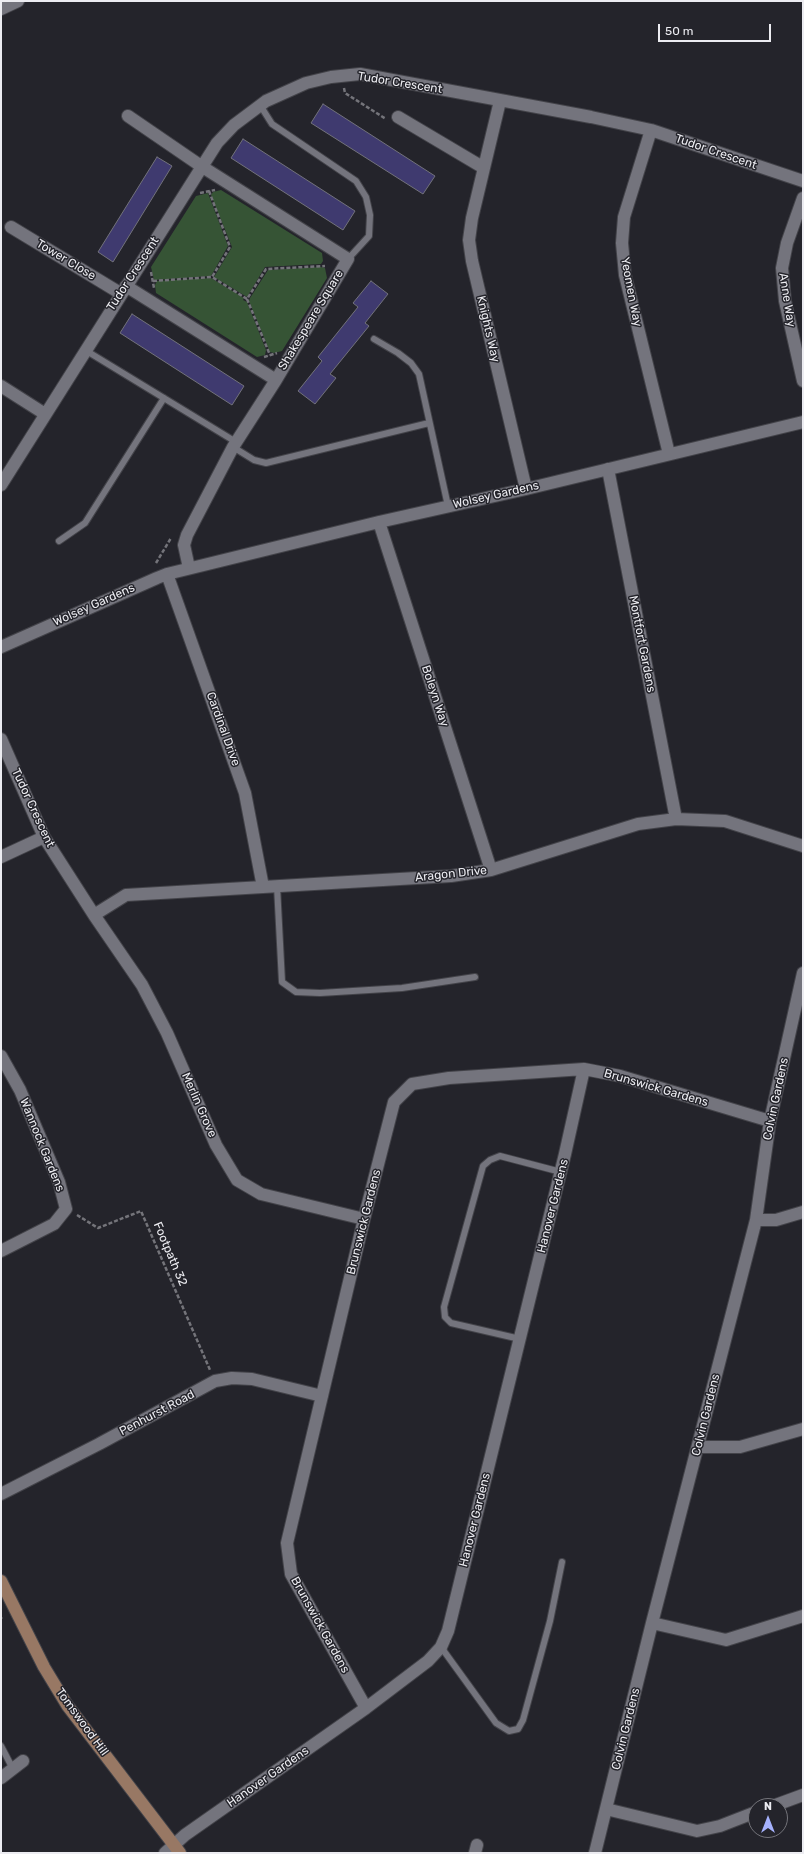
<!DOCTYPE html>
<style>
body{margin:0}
#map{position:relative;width:804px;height:1854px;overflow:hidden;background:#24242b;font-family:Rubik,sans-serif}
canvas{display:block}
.frame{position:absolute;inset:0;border:2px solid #ececf1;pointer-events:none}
.north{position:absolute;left:748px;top:1798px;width:40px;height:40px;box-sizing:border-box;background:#24242b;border:1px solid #74747a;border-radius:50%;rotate:0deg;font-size:11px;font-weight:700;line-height:16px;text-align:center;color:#ececf1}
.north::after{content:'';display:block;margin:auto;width:14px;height:18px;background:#a5b1fc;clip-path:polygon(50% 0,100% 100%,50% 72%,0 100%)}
.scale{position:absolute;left:658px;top:24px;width:113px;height:18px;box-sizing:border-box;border:2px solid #ececf1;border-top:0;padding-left:5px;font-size:12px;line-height:14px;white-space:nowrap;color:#ececf1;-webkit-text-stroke:3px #24242b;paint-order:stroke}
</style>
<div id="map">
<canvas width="804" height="1854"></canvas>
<div class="frame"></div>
<div class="north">N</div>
<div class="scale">50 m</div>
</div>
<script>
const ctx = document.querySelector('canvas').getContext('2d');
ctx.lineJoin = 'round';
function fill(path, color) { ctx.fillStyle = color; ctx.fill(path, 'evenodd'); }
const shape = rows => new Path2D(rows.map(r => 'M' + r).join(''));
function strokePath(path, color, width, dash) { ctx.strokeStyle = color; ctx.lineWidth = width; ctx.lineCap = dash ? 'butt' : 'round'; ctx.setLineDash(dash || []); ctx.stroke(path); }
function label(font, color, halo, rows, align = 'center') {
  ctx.font = font + ' Rubik,sans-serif'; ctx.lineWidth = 3; ctx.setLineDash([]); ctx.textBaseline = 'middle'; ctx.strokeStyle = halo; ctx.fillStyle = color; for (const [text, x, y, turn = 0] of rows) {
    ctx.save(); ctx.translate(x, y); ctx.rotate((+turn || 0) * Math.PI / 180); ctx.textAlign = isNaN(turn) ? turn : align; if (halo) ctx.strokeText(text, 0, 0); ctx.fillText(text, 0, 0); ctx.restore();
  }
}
fill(shape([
 [221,190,322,253,323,261,321,264,265,267,247,297,214,277,232,247,211,195,213,192],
 [208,193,228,246,211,276,154,280,151,267,196,196],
 [321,267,325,268,327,278,282,351,274,353,270,352,249,301,250,298,268,270],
 [211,278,244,298,243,300,247,302,266,350,265,355,257,357,156,293,155,285,157,281]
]), '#365435');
const building = shape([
 [323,104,435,176,423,194,311,123,323,104],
 [243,139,355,211,343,230,231,158,243,139],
 [157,157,172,166,113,262,98,252,157,157],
 [371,281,388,294,365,323,369,326,330,374,336,378,315,404,298,391,322,361,318,357,358,307,353,303,371,281],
 [132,314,244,386,232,405,120,333,132,314]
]);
fill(building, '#3f3a6f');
strokePath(building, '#72727b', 1);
const lane = shape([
 [260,105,272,124,356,181,366,197,370,215,369,236,348,259],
 [374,339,398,353,411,363,419,374,448,506],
 [85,350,236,442],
 [233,447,254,460,266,463,429,423],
 [59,541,85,523,164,398],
 [277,886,282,982,296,992,320,993,402,988,475,977],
 [520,1339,451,1323,445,1317,444,1307,483,1166,490,1160,500,1156,561,1172],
 [441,1647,496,1723,509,1731,518,1729,523,1720,550,1621,562,1562],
 [1,1746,13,1769]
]);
const street = shape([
 [1,9,18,1],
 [500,101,472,218,469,240,472,261,526,489],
 [398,117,484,168],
 [651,130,624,217,622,243,625,275,669,454],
 [803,198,787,243,782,268,785,301,803,381],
 [11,227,120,293],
 [126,286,276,380,348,259,201,166,128,116],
 [1,386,45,414],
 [608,469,676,819],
 [1,485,217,143,234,125,266,101,306,83,331,77,360,74,591,117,651,130,803,181],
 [379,522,491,870],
 [189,568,184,545,187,535,233,447,276,380],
 [167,574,245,793,263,887],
 [1,647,157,578,167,574,379,522,526,489,803,422],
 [1,739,44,837,94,915,142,985,167,1033,216,1145,237,1180,261,1194,364,1219],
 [1,857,44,837],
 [94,915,126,895,451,876,491,870,638,824,676,819,725,821,803,846],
 [1,1056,20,1090,59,1182,66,1209,54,1224,1,1251],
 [756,1220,776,1220,803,1212],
 [698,1447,740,1447,803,1429],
 [1,1494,99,1444,215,1381,232,1378,252,1379,322,1396],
 [652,1623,726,1640,803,1616],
 [366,1708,291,1574,287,1543,364,1219,394,1102,412,1084,449,1078,584,1069,620,1076,770,1121],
 [1,1778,23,1761],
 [773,1806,803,1795],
 [606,1809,697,1831,720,1826,756,1812],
 [165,1853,185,1835,366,1708,428,1661,441,1647,448,1631,565,1154,584,1069],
 [475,1853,477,1845],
 [595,1853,652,1623,756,1220,770,1121,803,973]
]);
const secondary = shape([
 [1,1581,44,1667,67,1705,180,1853]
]);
strokePath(lane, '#434349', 8);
strokePath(street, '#434349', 14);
strokePath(secondary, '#434349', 14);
strokePath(shape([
 [344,88,345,93,386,119],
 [209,191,230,247,212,277,247,299,266,269,325,266],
 [200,193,215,190],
 [151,272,154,288],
 [153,281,212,277],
 [247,299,270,355],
 [264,357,277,353],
 [156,563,171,538],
 [77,1215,98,1228,141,1211,210,1370],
 [1,1618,2,1619]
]), '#74747a', 2.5, [4, 2]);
strokePath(lane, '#74747d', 6);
strokePath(street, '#74747d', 12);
strokePath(secondary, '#987864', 12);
label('12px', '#ececf1', '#24242b', [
 ["Tudor Crescent",400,83,9],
 ["Tudor Crescent",716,152,19],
 ["Tower Close",66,260,31],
 ["Tudor Crescent",133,274,-57],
 ["Yeomen Way",631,292,79],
 ["Anne Way",787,300,81],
 ["Shakespeare Square",311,320,-59],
 ["Knights Way",488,329,77],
 ["Wolsey Gardens",496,495,-13],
 ["Wolsey Gardens",94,605,-24],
 ["Montfort Gardens",642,644,79],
 ["Boleyn Way",435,696,72],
 ["Cardinal Drive",223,729,70],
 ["Tudor Crescent",33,808,65],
 ["Aragon Drive",451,874,-6],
 ["Brunswick Gardens",656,1088,16],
 ["Colvin Gardens",776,1099,-78],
 ["Merlin Grove",199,1105,66],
 ["Wannock Gardens",42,1145,68],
 ["Hanover Gardens",553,1206,-76],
 ["Brunswick Gardens",364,1222,-76],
 ["Footpath 32",170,1254,67],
 ["Penhurst Road",157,1413,-28],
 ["Colvin Gardens",706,1415,-76],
 ["Hanover Gardens",475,1520,-76],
 ["Brunswick Gardens",320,1625,61],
 ["Tomswood Hill",82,1722,54],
 ["Colvin Gardens",626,1729,-76],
 ["Hanover Gardens",268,1777,-35]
]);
</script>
